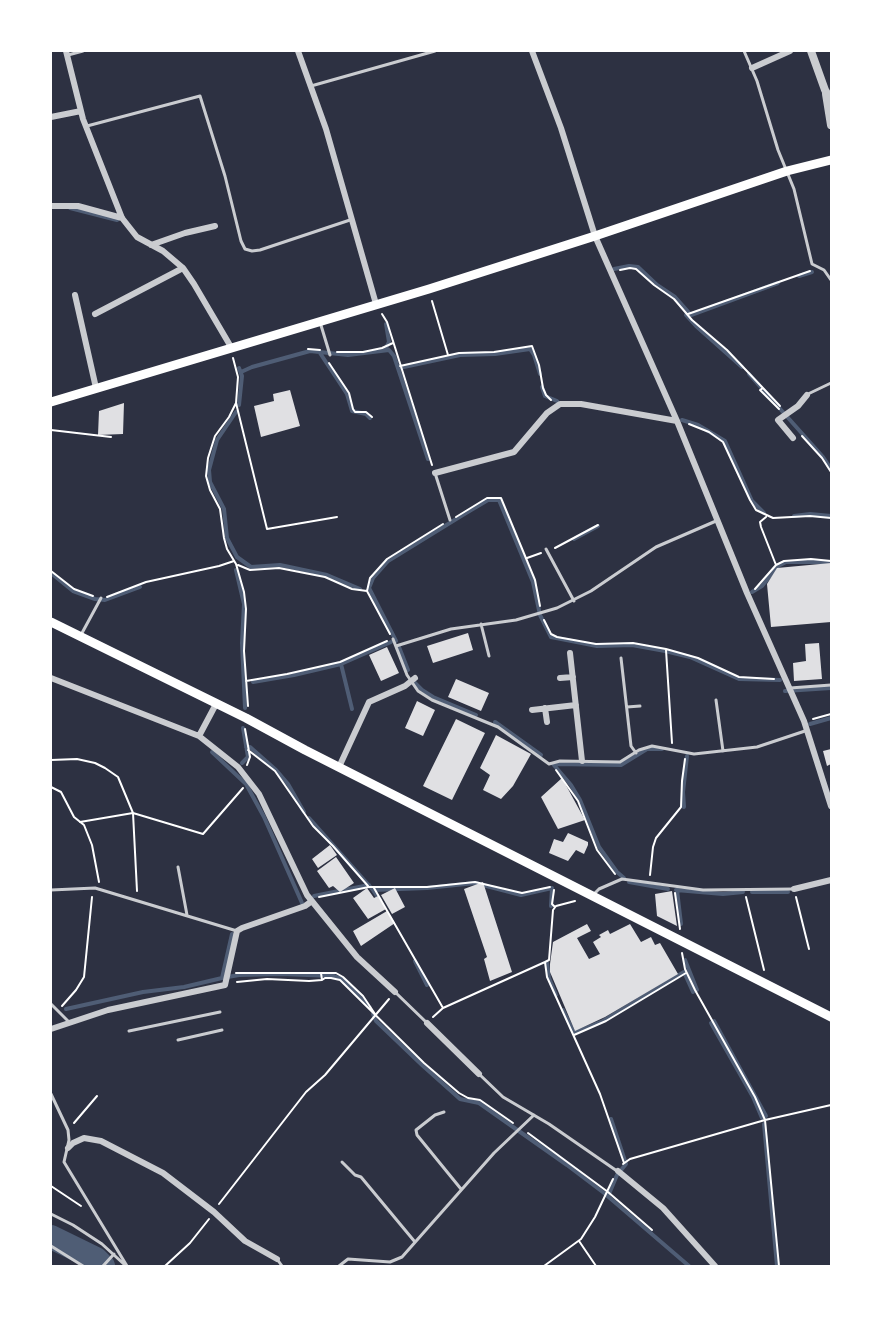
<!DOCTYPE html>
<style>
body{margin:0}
#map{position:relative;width:882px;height:1317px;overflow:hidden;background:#2d3142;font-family:"Libre Baskerville",serif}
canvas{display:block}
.frame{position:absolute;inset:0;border:52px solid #fff;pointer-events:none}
</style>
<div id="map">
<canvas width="882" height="1317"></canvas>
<div class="frame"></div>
</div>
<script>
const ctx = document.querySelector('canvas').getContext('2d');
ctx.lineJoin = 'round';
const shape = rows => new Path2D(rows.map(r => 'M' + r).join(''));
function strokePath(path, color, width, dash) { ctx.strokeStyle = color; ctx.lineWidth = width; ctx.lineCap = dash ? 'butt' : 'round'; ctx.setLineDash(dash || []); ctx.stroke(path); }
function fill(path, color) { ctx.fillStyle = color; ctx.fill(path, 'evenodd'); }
strokePath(shape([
 [70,208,117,220],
 [614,269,629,266,638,267,657,285,675,297,691,315,778,283],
 [799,276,812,272],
 [688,312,686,315,696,326,742,367],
 [383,350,386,348,389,342,386,324],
 [320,353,347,394,352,411,366,414,370,418],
 [239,368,242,376,239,405],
 [399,368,460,355,495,354,530,349,534,355,540,374],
 [241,372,252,367,310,351,348,355,389,350,394,356,428,459],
 [749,374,823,457,831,469],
 [542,387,545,396,557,401],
 [236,412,217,440,209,470,210,482,224,509,227,538,237,557,251,567,280,565,327,575,360,589],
 [682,420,698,425,725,441,752,501,764,513],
 [794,516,810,514,831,516],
 [574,539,598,526],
 [236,570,244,604,242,643,245,708],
 [51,573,73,591,95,599,105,600,140,587],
 [752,592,762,586,778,566,786,562,831,562],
 [396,641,369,588,373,578,388,561,466,513,488,500,499,500,533,582,540,615,551,637,597,646,632,645,665,651,690,657,739,679,780,680],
 [399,647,408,670],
 [341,664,352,709],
 [413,681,422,690,433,697,476,715],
 [253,682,294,675,341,664,391,642],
 [785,691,831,688],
 [495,722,541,755],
 [810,724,831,718],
 [246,747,250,747,276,770,288,784,304,812],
 [212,752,246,784,264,817,302,903],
 [242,763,248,757,243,728],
 [553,764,571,785,580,800,599,847,617,872,624,878],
 [555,764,621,765,647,749,662,749],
 [684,807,683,792,687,756],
 [309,818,373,890,380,900],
 [629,882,668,889],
 [373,890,427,888,475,883,521,895,552,888,551,906],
 [676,890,723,894,743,892],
 [677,890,681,924],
 [752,892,788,892],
 [314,896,369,885],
 [685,960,697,990],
 [415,961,427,985],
 [547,963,549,978,556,995],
 [222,978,232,934],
 [66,1009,143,992,184,987,222,978,239,975,281,974,334,976,342,979,370,1008],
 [563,1010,574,1033,603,1021,684,972,693,992],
 [373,1014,376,1021,422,1065,460,1099,479,1103,567,1165,604,1193,689,1266],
 [714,1021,766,1116],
 [711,1023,753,1097,762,1118],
 [764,1124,777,1266],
 [609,1194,617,1175,626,1164,611,1119]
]), '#4f5d75', 4);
strokePath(shape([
 [51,1237,96,1259,103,1266]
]), '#4f5d75', 24);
fill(shape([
 [290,390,300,426,261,437,254,406,274,401,273,394],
 [124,403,123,434,98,435,99,411],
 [831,563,831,622,771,627,767,584,777,568],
 [468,633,473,650,433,663,427,646],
 [819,643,822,679,794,681,793,663,806,661,805,644],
 [387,647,399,673,381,681,369,655],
 [456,679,489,693,481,711,448,697],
 [417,701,435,710,423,736,405,728],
 [456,719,485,733,452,800,423,786],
 [496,735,531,754,513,786,501,799,483,790,490,775,480,768],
 [831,749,831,764,827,766,823,751],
 [562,778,585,820,558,829,541,797],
 [568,833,588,842,588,845,584,854,576,850,568,861,549,853,554,839,563,842],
 [330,845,337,855,318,868,312,859],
 [336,857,354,883,340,892,333,886,329,888,317,871],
 [483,882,512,972,490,981,484,959,487,957,464,889],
 [367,888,374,898,378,896,386,909,368,919,353,898],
 [395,888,405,907,392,914,381,895],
 [672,891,677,926,657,916,655,894],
 [387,911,395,923,361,946,353,931],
 [587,924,591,931,577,938,589,959,600,954,593,942,601,937,599,935,608,930,610,934,630,924,641,942,651,937,655,945,660,943,678,974,605,1017,575,1031,550,972,550,964,553,942]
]), '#e0e0e3');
strokePath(shape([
 [620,270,630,268,636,269,654,285,674,299,692,320,727,350,780,406],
 [432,301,448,355],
 [382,314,387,322,432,465],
 [688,314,810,271],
 [308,349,320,350],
 [337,352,363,352,382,348,393,343],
 [233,358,238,377,236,403,267,529,337,517],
 [329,363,349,393,353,409,355,412,366,412,372,417],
 [400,366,459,353,494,352,532,346,539,365,543,388,546,395,551,400],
 [763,388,760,390,779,409],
 [236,403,229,417,215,436,208,458,206,476,210,490,220,509,224,538,227,549,236,564,244,592,246,609,244,651,248,706],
 [689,424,709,432,723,442,750,500,756,510,773,518,810,516,831,518],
 [51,430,111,437],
 [802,436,822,458,831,472],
 [456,517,487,498,501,498,535,580,540,606],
 [766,517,760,522,761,527,776,565],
 [555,548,598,525],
 [527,558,541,553],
 [238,565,250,570,279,568,325,577,352,589,367,591,390,634],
 [51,571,74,589,93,596],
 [755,589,776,565,784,561,811,559,831,561],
 [367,591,370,578,387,559,443,524],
 [107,597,146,582,219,566,234,561],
 [544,620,551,634,557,637,596,644,633,643,666,649,698,658,739,677,774,679],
 [666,650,672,743],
 [246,681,287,674,340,662,387,641],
 [813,719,831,714],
 [245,729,250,757,247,765],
 [248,750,275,771,313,826,333,846,368,886],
 [51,760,77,759,95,763,105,768,118,777,133,813,137,891],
 [556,770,578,801,597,850,615,874],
 [51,787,61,792,74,817,84,825,92,845,99,882],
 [80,822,133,813,203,834,243,788],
 [650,875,653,847,656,838,681,807,682,781,685,759],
 [374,888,443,1008],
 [554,890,552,904,555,907],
 [675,893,680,929],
 [319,897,369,887,427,887,475,882,522,893,550,887],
 [746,897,764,970],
 [796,897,809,949],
 [575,901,556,906,553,910,549,960,545,962,547,977,600,1094,624,1163],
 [682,953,685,969,695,990,755,1097,765,1120,779,1266],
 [236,973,321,973],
 [322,980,325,978,331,978,340,980,424,1063,459,1093,468,1098,480,1100,513,1123],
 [237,982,267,979,309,981,322,980,321,973,336,973,343,977,363,996,375,1014],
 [62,1006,76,990,84,977,92,897],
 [433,1017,443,1008,545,962],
 [574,1035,606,1021,686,973],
 [74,1123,97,1096],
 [528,1133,608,1192,652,1230],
 [623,1164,630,1159,765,1120,831,1105],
 [51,1186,81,1206],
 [219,1204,306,1092,325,1075,389,999],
 [579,1241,596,1266],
 [165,1266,190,1243,209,1219],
 [544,1266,581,1239,595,1217,613,1179]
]), '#fff', 2);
strokePath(shape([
 [744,51,757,81,778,150,794,189,812,264,824,270,831,280],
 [68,55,83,51],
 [311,86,435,51],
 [87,126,200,96,225,176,241,241,245,249,252,251,260,250,350,220],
 [320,322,330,355],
 [808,394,831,383],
 [435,473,450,520],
 [546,549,574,601],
 [481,624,489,656],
 [82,633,101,598],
 [393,639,407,675,418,691,432,700,498,727,549,764,560,761,620,762,639,750,652,746,694,754,757,747,805,731],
 [396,646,451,629,516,620,557,608,591,591,656,547,716,521],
 [621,658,631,746,636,753],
 [790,688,831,685],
 [716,700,723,751],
 [627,707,640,706],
 [178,867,187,915],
 [51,890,95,888,237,931],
 [594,894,599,889,622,879,703,890,794,889],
 [395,992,426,1022],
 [51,1004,69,1022],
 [129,1031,220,1012],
 [178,1040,222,1030],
 [479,1074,503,1097,549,1124,617,1171],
 [51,1094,68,1130,69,1140,64,1162,127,1266],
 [444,1112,435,1115,416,1130,417,1135,461,1189],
 [342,1162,355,1175,361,1177,415,1242],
 [51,1214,73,1225,102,1244,126,1266],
 [51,1246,83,1266],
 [277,1259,282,1266],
 [103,1266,114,1254],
 [339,1266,348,1259,390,1262,402,1257,494,1153,534,1115]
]), '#caccd0', 3);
strokePath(shape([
 [66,51,83,119,122,218,137,237,163,251,183,268,194,284,231,347],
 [298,51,326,129,376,304],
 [532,51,561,128,595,236,677,421,747,593,804,721,831,806],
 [752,68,790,51],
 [51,117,81,111],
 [51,206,78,206,122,218],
 [151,245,185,233,215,226],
 [75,295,96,388],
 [95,314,183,268],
 [793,438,778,420,798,406,807,395],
 [435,473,514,452,547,413,560,404,581,404,677,421],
 [570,653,582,761],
 [51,678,199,736,238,767,259,794,307,895,357,957,395,992],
 [560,678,573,677],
 [545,708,547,722],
 [532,710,576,705],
 [199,736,216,704],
 [339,767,369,702,405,686,415,678],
 [794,889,831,880],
 [427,1023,479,1074],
 [51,1029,108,1010,225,985,237,931,242,928,305,906,312,901],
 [68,1148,73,1143,84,1138,101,1141,163,1173,214,1212,245,1241,277,1259],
 [618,1171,663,1208,715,1266]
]), '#caccd0', 6);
strokePath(shape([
 [811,51,825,90,831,100],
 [826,94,831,125]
]), '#caccd0', 8);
strokePath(shape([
 [51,402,429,289,595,236,787,171,831,160],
 [51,622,246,718,305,750,831,1017]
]), '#fff', 9);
</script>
